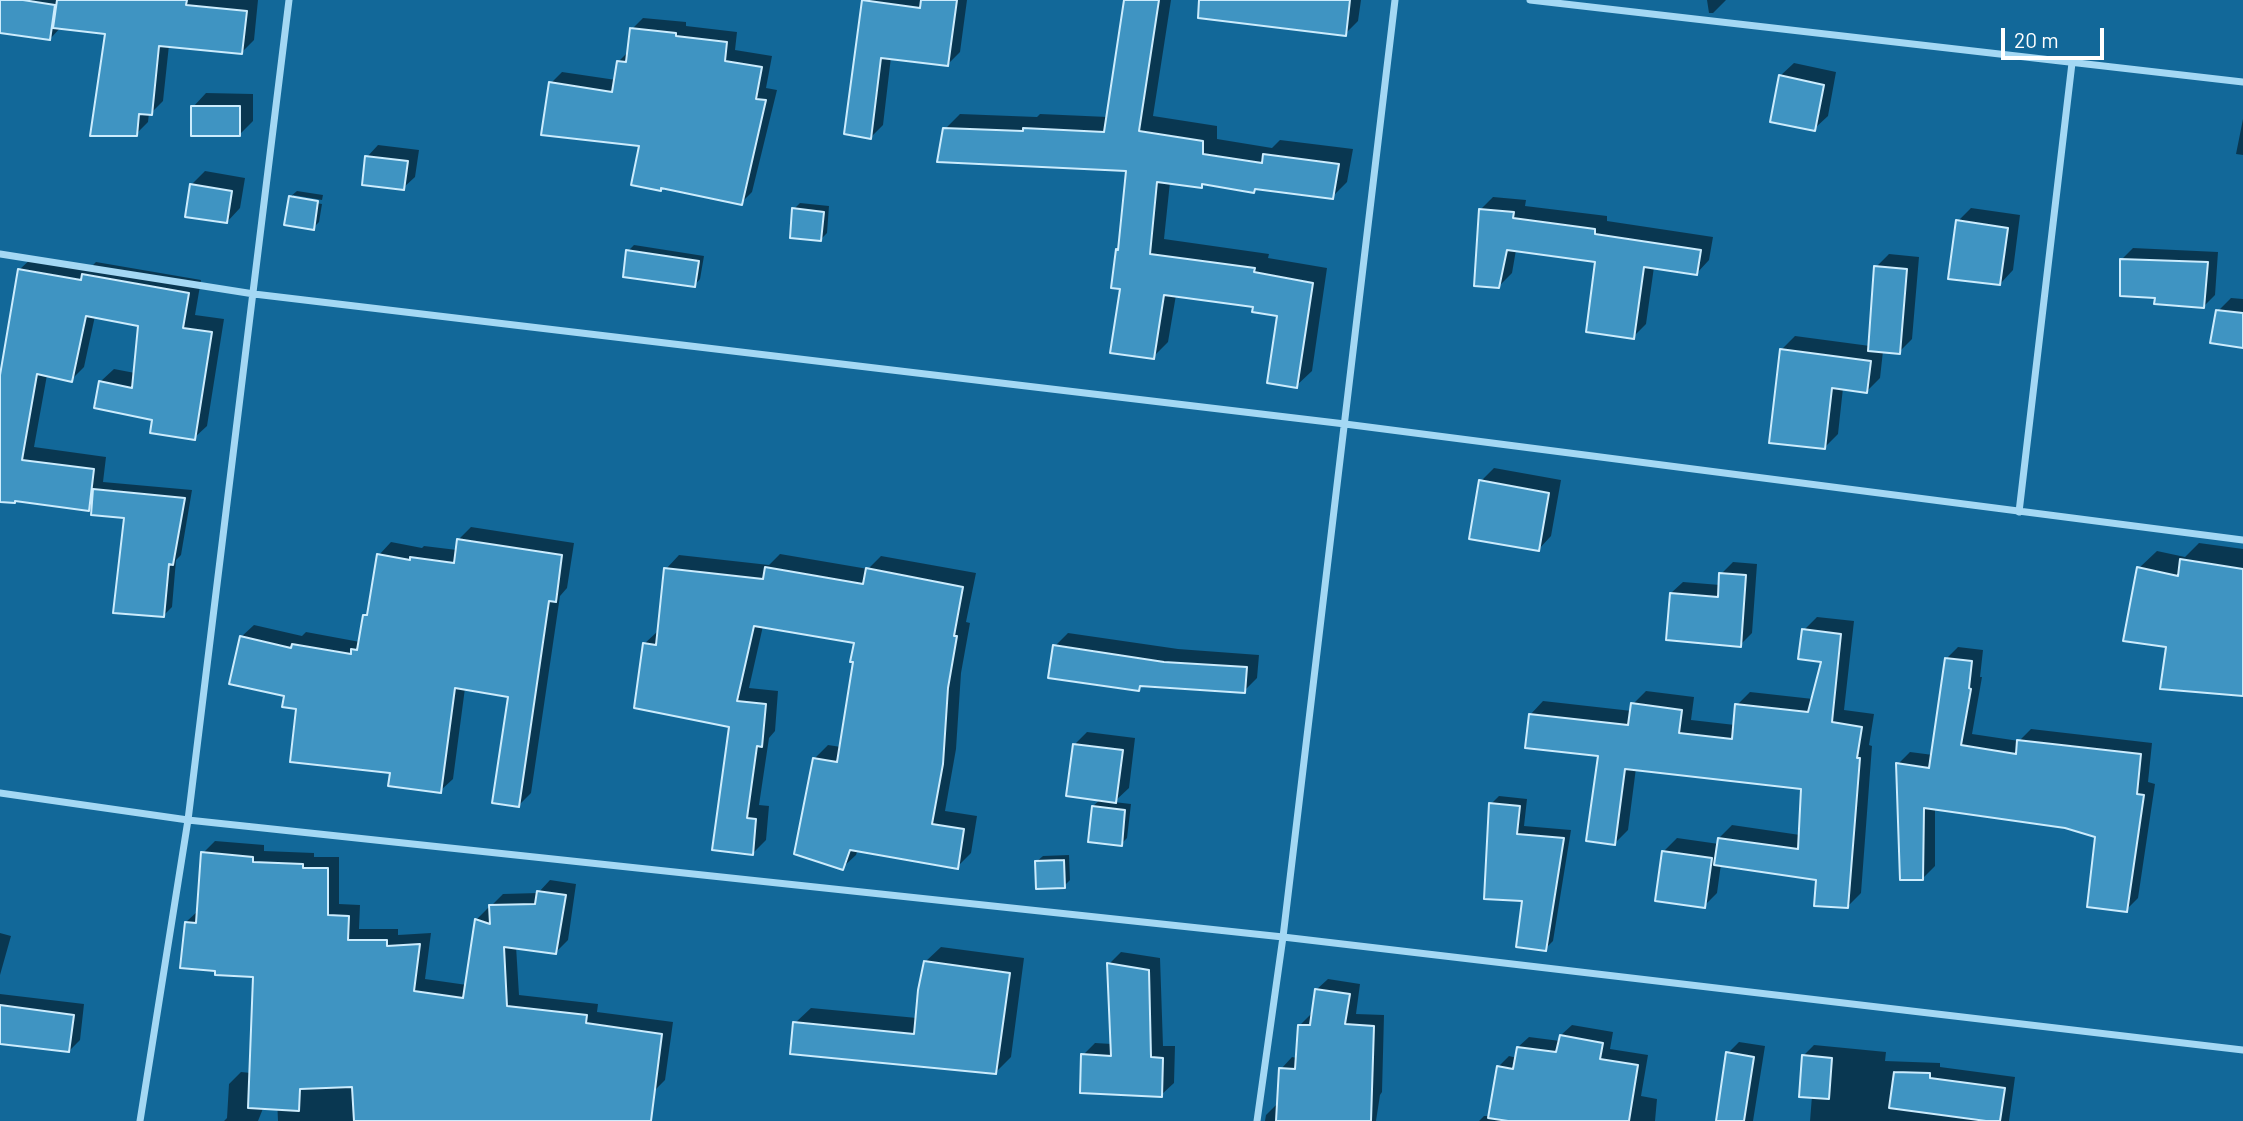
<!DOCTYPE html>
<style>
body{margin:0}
#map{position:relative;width:2243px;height:1121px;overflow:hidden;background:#126899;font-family:Barlow,sans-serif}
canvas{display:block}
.scale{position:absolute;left:2001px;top:28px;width:103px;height:32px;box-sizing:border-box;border:4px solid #fff;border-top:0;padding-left:9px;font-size:21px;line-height:24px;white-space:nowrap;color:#fff;-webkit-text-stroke:5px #126899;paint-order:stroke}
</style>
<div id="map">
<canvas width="2243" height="1121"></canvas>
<div class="scale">20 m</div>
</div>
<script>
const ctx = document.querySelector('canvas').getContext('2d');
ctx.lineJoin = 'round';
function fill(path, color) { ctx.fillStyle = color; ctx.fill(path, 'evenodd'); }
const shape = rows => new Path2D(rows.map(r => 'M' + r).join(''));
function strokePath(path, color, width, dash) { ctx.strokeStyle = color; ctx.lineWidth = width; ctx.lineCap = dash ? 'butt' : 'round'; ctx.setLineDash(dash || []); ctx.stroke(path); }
fill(shape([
 [0,0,258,0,254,40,242,52,169,45,163,101,151,113,149,113,148,122,136,134,107,33,61,27,50,39,0,31],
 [863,0,967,0,960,52,948,64,891,57,883,125,871,137,846,133],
 [1126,0,1171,0,1153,116,1217,126,1217,139,1272,148,1280,140,1353,149,1347,182,1332,197,1257,187,1254,191,1205,182,1201,186,1170,182,1164,239,1269,254,1268,258,1327,268,1312,371,1296,386,1279,315,1255,305,1176,295,1168,342,1153,357,1122,288,1118,250,1120,247,1128,169,945,129,960,114,1037,117,1040,114,1108,117],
 [1242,0,1361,0,1358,21,1345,34],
 [1707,0,1726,0,1713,13,1709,13],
 [643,18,686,22,686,26,737,32,735,50,772,56,766,88,777,90,752,192,741,203,663,186,660,189,641,145,551,83,562,72,616,80,618,62,629,51,632,29],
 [1794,63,1836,72,1828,116,1814,129,1780,76],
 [206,93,253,94,253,121,240,134,193,107],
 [2243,119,2243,155,2236,154],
 [378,145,419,150,415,177,403,188,367,157],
 [205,171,245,178,240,208,227,222,192,184],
 [297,191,323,195,322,200,293,195,293,199,322,204,319,222,313,228,290,197],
 [1493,197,1526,200,1525,206,1607,216,1607,221,1713,237,1709,260,1697,273,1654,267,1646,324,1633,337,1597,260,1516,250,1512,273,1499,286,1481,209],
 [800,203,829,206,827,233,821,239,794,209],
 [1971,208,2020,215,2013,270,2000,284,1958,221],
 [634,245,704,256,700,279,694,286,628,251],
 [2133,248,2218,252,2215,295,2204,306,2122,259],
 [1889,254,1919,257,1912,339,1899,352,1883,351,1880,378,1867,391,1843,388,1838,434,1825,447,1782,349,1795,336,1870,346,1876,267],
 [33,257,91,267,96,262,201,280,195,315,224,319,207,426,194,438,154,419,101,381,114,369,135,373,140,324,95,316,84,367,71,380,47,375,34,447,106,457,103,482,192,490,181,555,176,560,172,607,164,615,126,517,94,503,88,509,0,498,0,385,20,269],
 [2231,298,2243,299,2243,346,2218,311],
 [1494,468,1561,480,1551,536,1538,550,1481,481],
 [471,527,574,543,567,588,560,596,531,793,519,805,510,696,465,688,453,779,440,791,392,772,298,708,241,637,254,625,302,636,306,632,360,642,365,616,370,610,379,555,391,542,422,548,424,546,457,550,459,539],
 [2199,543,2243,549,2243,694,2168,646,2139,568,2157,551,2185,557],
 [780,554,868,569,881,556,976,573,966,622,970,623,961,673,956,749,945,811,977,816,971,853,957,867,858,849,856,855,842,868,814,759,828,745,841,747,855,661,856,641,763,626,749,688,778,691,775,731,769,738,759,805,769,806,766,840,753,853,731,726,644,644,658,631,666,569,679,555,769,565],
 [1733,562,1757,564,1752,633,1740,645,1671,593,1683,582,1720,585,1721,574],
 [1817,617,1854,621,1844,710,1874,714,1869,745,1872,746,1861,893,1847,907,1818,879,1721,864,1717,893,1704,906,1664,851,1677,838,1719,844,1719,838,1732,825,1800,835,1803,787,1636,768,1628,830,1615,843,1600,754,1530,715,1543,701,1632,711,1633,704,1646,691,1694,697,1691,720,1735,725,1737,705,1750,692,1813,699,1823,660,1804,630],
 [1068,633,1178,649,1259,655,1257,678,1244,691,1143,684,1138,690,1055,646],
 [1958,647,1983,650,1980,677,1982,677,1972,734,2019,741,2031,729,2152,743,2148,782,2155,784,2138,898,2126,910,2097,836,2066,826,1935,808,1935,866,1923,878,1898,764,1910,752,1933,755,1946,659],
 [1087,732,1135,738,1129,788,1114,802,1131,804,1127,838,1121,844,1093,806,1101,799,1074,745],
 [1499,796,1527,799,1524,826,1571,830,1553,941,1545,949,1524,900,1491,804],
 [215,841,264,845,264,851,314,853,314,857,339,857,339,904,360,905,359,929,398,929,398,935,431,933,425,979,467,985,476,920,488,908,491,909,491,906,503,894,538,893,550,880,576,884,568,940,556,952,516,946,519,995,598,1004,597,1012,673,1022,665,1080,653,1092,648,1121,278,1121,276,1076,258,1121,224,1121,227,1118,229,1084,241,1072,251,1073,255,976,186,922,199,910,203,853],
 [1069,855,1070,880,1064,886,1036,862,1043,856],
 [0,933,11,936,0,975],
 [941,947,1024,958,1011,1057,996,1072,795,1023,811,1008,917,1018,925,962],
 [1121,952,1160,958,1163,1046,1175,1046,1174,1083,1161,1095,1083,1055,1095,1043,1112,1044,1109,964],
 [1328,979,1360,984,1356,1014,1384,1015,1382,1092,1380,1095,1376,1121,1265,1121,1266,1115,1277,1104,1281,1069,1292,1057,1297,1058,1300,1025,1311,1014,1313,1014,1316,990],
 [0,994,84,1004,80,1040,69,1051,0,1042],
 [1572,1025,1613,1032,1610,1049,1648,1055,1641,1096,1657,1099,1655,1121,1479,1121,1484,1116,1490,1116,1498,1067,1509,1056,1517,1058,1518,1047,1529,1037,1560,1041,1561,1035],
 [1739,1042,1765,1046,1753,1121,1715,1121,1718,1117,1728,1053],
 [1814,1045,1886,1052,1885,1061,1940,1063,1940,1067,2015,1077,2009,1121,1810,1121,1812,1096,1803,1056]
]), '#0007');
const building = shape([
 [0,0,23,0,55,5,50,40,0,33,0,0],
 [57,0,187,0,186,5,247,11,242,54,159,46,152,115,139,114,137,136,90,136,105,34,53,28,57,0],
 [862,0,920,8,921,0,957,0,948,66,881,58,871,139,844,134,862,0],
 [1124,0,1159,0,1139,131,1203,141,1203,154,1262,163,1263,154,1339,164,1333,199,1255,189,1254,193,1202,184,1202,188,1157,182,1150,254,1255,268,1254,272,1313,283,1297,388,1267,383,1277,316,1252,312,1253,307,1164,295,1154,359,1110,353,1120,289,1111,288,1116,249,1118,250,1126,171,937,162,943,128,1023,131,1023,128,1104,132,1124,0],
 [1199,0,1350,0,1346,36,1198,18,1199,0],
 [630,28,676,33,676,36,727,42,725,61,762,67,756,99,766,100,742,205,661,188,661,191,631,185,639,146,541,135,549,82,612,92,617,61,626,62,630,28],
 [1779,75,1824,85,1815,131,1770,122,1779,75],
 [191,106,240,106,240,136,191,136,191,106],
 [365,156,408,161,404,190,362,185,365,156],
 [190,184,232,191,227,223,185,217,190,184],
 [289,196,318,201,314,230,284,225,289,196],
 [792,208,824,212,821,241,790,238,792,208],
 [1479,209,1514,212,1513,218,1595,229,1595,234,1701,250,1697,275,1644,267,1634,339,1586,332,1595,262,1507,250,1499,288,1474,286,1479,209],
 [1956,220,2008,228,2000,285,1948,279,1956,220],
 [626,250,699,261,695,287,623,277,626,250],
 [2120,259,2208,262,2204,308,2154,304,2155,298,2120,296,2120,259],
 [1874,266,1907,269,1900,354,1868,351,1874,266],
 [18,269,81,280,82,274,189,293,183,328,212,332,195,440,150,433,152,420,94,408,99,381,132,388,138,326,86,316,72,382,37,374,22,460,94,469,89,511,15,501,15,503,0,502,0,375,18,269],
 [2216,310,2243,313,2243,348,2210,343,2216,310],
 [1780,349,1871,361,1867,393,1832,388,1825,449,1769,443,1780,349],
 [1479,480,1549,493,1539,551,1469,539,1479,480],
 [93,489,185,498,173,565,169,564,164,617,113,613,124,518,91,515,93,489],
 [457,539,562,555,556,602,549,601,519,807,492,803,508,697,455,688,441,793,388,786,390,773,290,762,296,709,282,707,284,696,229,684,240,636,291,648,292,644,351,654,351,649,357,650,363,615,367,615,377,554,410,560,410,557,454,563,457,539],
 [2180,559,2243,569,2243,696,2160,689,2166,647,2123,641,2137,567,2178,576,2180,559],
 [765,567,863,584,866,568,963,587,954,636,957,636,948,688,943,764,932,824,964,829,958,869,850,850,843,870,794,854,813,758,837,762,853,662,850,662,854,643,754,626,737,701,766,704,762,747,757,746,747,818,756,819,753,855,712,850,729,727,634,708,643,643,656,645,664,568,763,579,765,567],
 [1719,573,1746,575,1741,647,1666,640,1670,593,1718,597,1719,573],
 [1802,629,1841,634,1832,722,1862,727,1857,758,1860,758,1848,908,1814,906,1816,880,1714,865,1718,838,1798,849,1801,789,1625,769,1615,845,1586,841,1598,756,1525,748,1529,714,1628,725,1631,703,1682,710,1679,733,1732,739,1735,704,1808,712,1821,662,1798,659,1802,629],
 [1053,645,1164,662,1247,667,1245,693,1140,686,1139,691,1048,678,1053,645],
 [1945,658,1972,661,1969,688,1971,689,1961,745,2016,754,2017,740,2141,754,2137,794,2144,795,2127,912,2087,907,2095,837,2065,828,1924,808,1923,880,1900,880,1896,763,1929,768,1945,658],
 [1073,744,1123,750,1116,803,1066,796,1073,744],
 [1489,803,1520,806,1517,834,1564,838,1546,951,1516,947,1522,901,1484,899,1489,803],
 [1092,806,1125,810,1122,846,1088,842,1092,806],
 [1662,851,1712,858,1705,908,1655,901,1662,851],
 [201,852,253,857,253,862,303,864,303,868,328,868,328,915,349,916,348,940,387,940,387,946,420,944,414,991,463,998,475,919,490,924,489,905,535,904,537,891,566,895,556,954,504,947,507,1006,587,1015,586,1023,662,1034,651,1121,354,1121,352,1087,300,1089,299,1111,248,1108,253,977,215,975,215,971,180,968,185,922,196,923,201,852],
 [1064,860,1065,888,1036,889,1035,861,1064,860],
 [924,961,1010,973,996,1074,790,1054,793,1022,914,1034,918,990,924,961],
 [1107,963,1149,970,1151,1057,1163,1058,1162,1097,1080,1093,1081,1054,1111,1056,1107,963],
 [1315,989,1350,994,1345,1024,1374,1026,1371,1121,1276,1121,1279,1068,1295,1069,1298,1025,1310,1025,1315,989],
 [0,1005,74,1015,69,1052,0,1044,0,1005],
 [1560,1035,1603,1043,1600,1059,1638,1065,1629,1121,1508,1121,1488,1118,1497,1066,1513,1069,1517,1047,1556,1052,1560,1035],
 [1726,1052,1754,1057,1744,1121,1716,1121,1726,1052],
 [1802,1055,1832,1058,1829,1099,1799,1097,1802,1055],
 [1894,1072,1930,1073,1930,1078,2005,1088,2000,1121,1986,1121,1889,1108,1894,1072]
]);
fill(building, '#3f94c2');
strokePath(building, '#ccecfd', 2);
strokePath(shape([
 [1530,0,2243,82],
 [0,254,254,294,1345,424,2243,540],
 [2019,512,2072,63],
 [0,793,188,820,1283,937,2243,1050],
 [140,1121,188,820,289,0],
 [1257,1121,1283,937,1395,0]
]), '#a4d8f4', 7);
</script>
